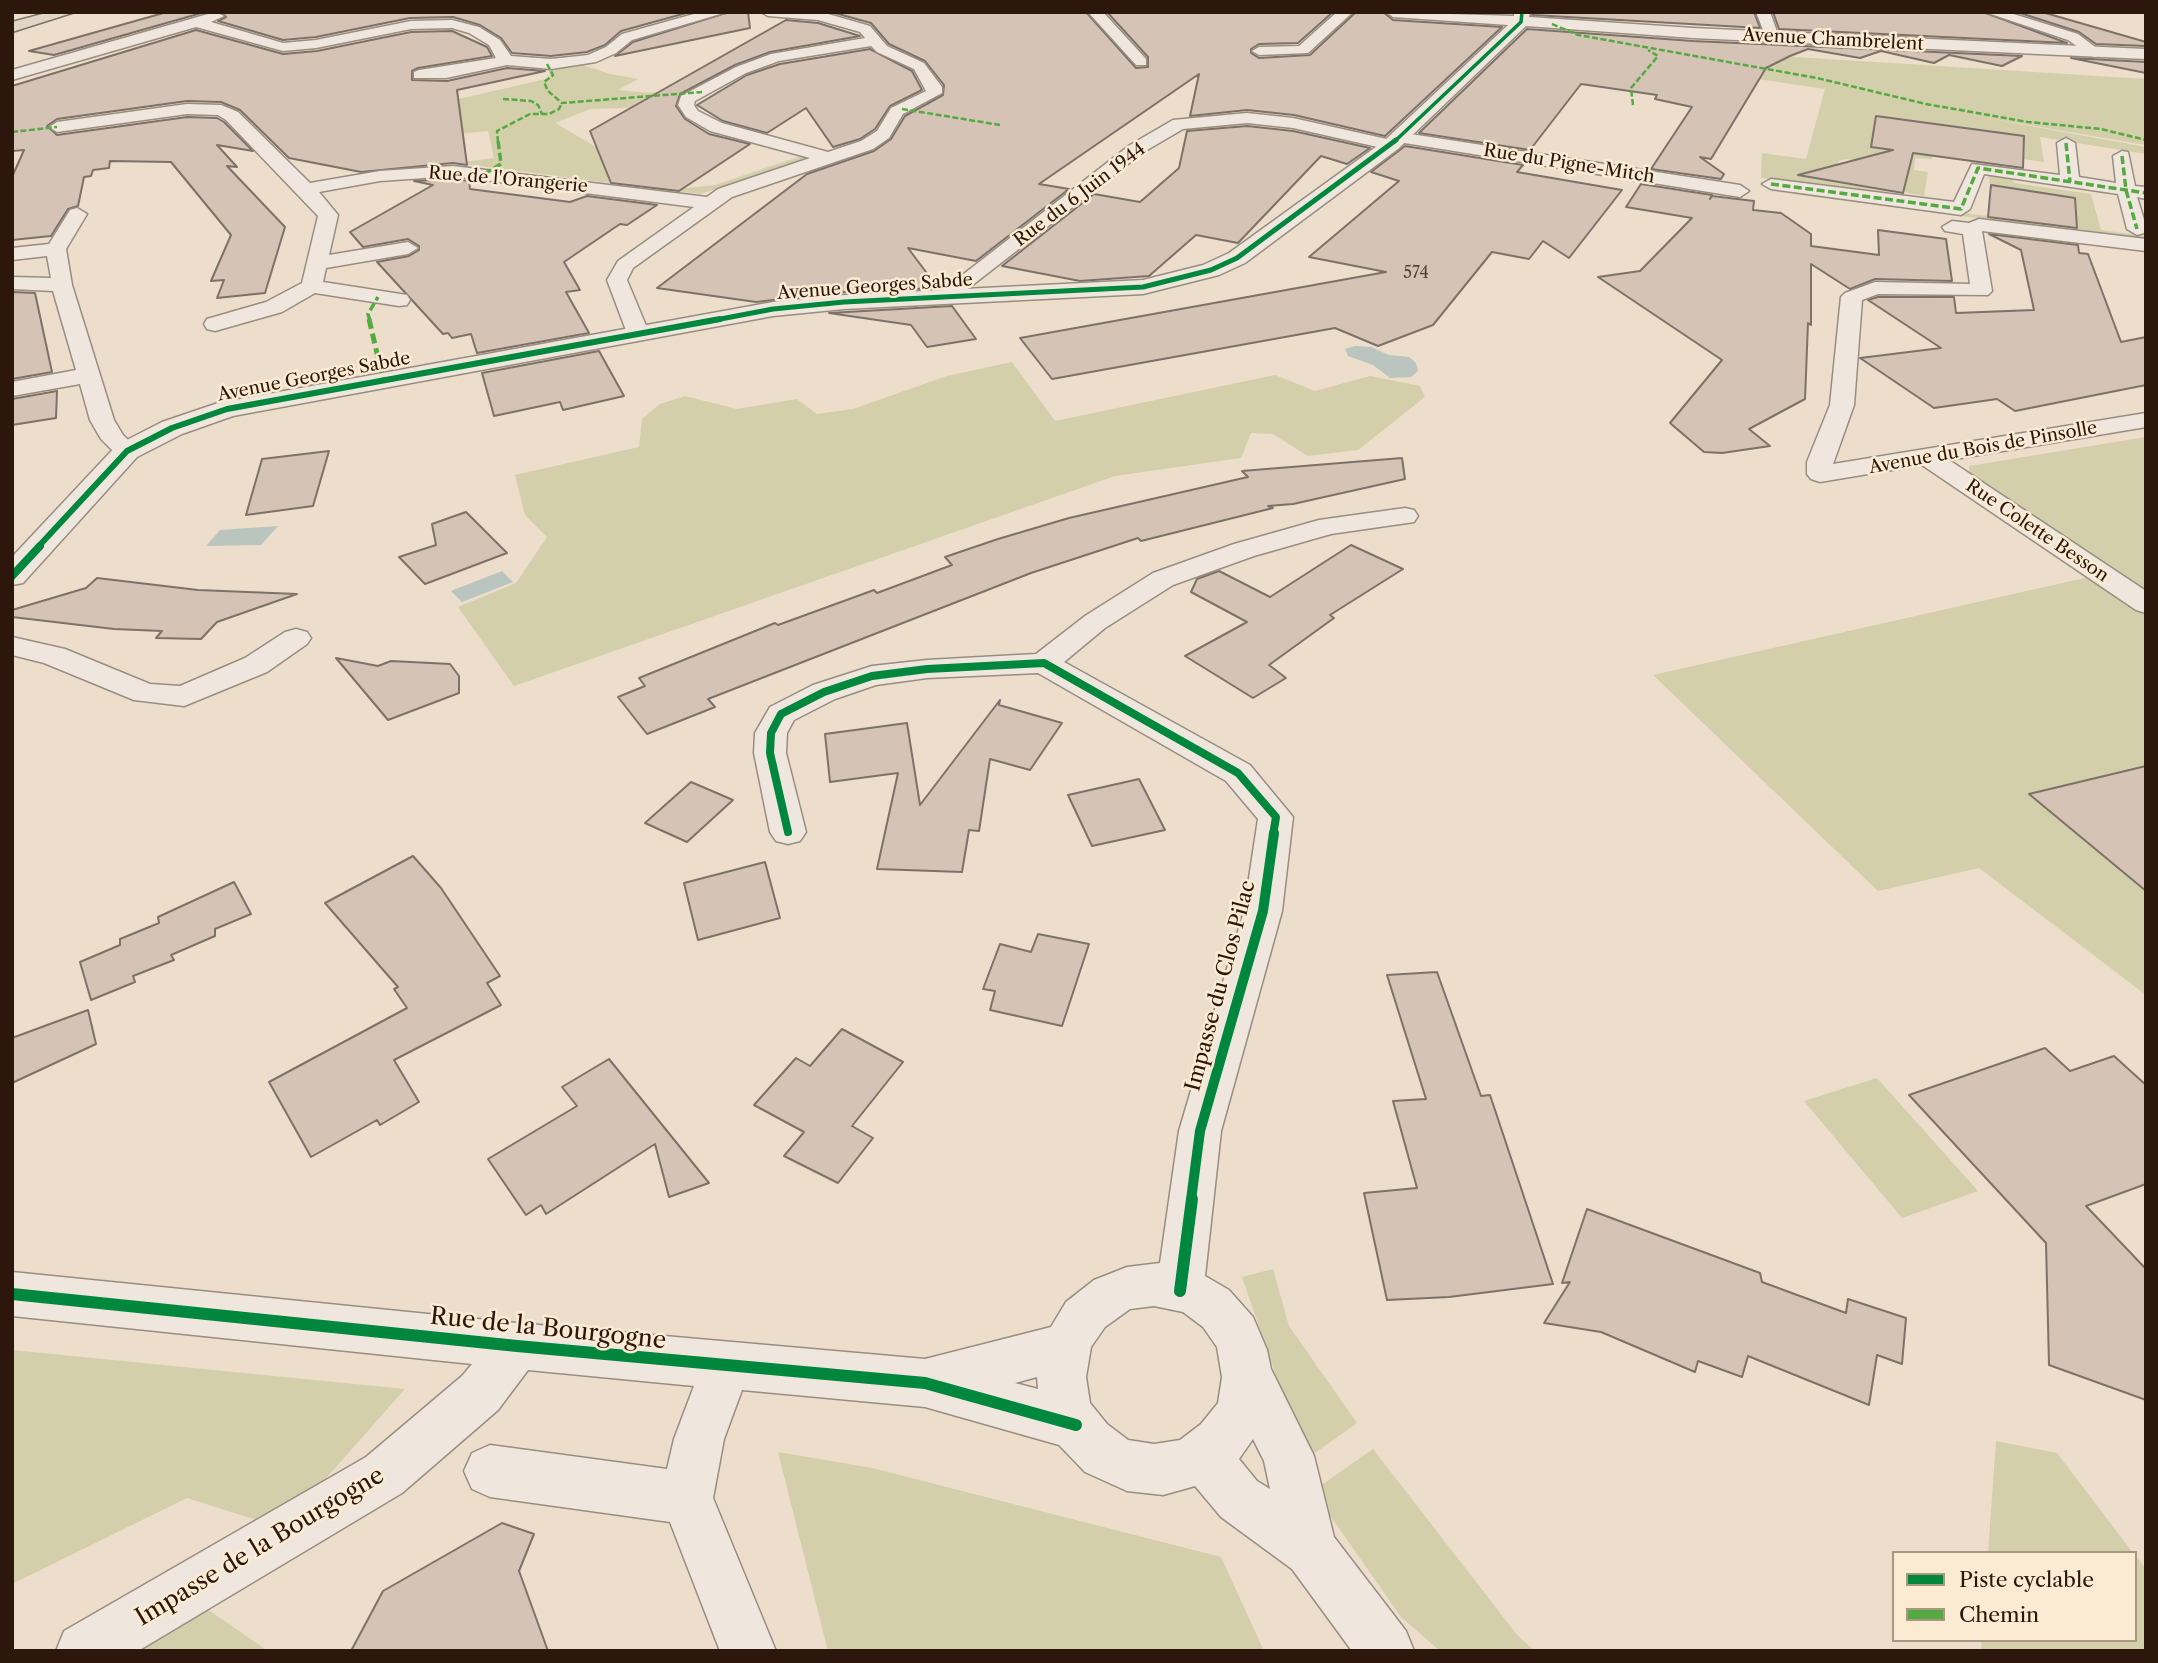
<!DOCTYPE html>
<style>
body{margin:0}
#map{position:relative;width:2158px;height:1663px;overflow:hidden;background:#ecdeca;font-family:"Libre Caslon Text",serif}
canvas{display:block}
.frame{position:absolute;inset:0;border:14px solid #2d160c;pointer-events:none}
.legend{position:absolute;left:1892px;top:1551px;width:245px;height:91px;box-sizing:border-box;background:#fcebd3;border:2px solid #a99683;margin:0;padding:9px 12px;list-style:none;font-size:21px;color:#2d160c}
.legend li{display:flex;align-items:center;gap:14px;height:35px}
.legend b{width:35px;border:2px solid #a99683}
</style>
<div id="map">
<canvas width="2158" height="1663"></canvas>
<div class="frame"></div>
<ul class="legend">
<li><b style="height:9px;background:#00873e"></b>Piste cyclable</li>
<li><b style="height:9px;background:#54a941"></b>Chemin</li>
</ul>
</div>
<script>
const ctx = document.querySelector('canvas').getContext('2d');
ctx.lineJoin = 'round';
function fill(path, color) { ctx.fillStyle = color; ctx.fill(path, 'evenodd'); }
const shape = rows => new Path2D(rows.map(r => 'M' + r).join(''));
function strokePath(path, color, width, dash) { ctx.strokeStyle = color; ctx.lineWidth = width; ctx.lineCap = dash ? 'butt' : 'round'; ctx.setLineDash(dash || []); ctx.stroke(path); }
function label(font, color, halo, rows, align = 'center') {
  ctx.font = font + ' "Libre Caslon Text",serif'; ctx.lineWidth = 5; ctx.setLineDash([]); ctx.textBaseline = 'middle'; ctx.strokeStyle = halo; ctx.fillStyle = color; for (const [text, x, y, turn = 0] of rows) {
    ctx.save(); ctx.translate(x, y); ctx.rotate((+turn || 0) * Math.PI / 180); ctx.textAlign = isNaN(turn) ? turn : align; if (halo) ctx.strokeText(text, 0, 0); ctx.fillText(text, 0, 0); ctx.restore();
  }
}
fill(shape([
 [1668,49,2146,79,2146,145,1975,116,2146,147,2146,154,2040,137,2044,162,1932,146,1932,159,1915,158,1914,170,1928,172,1924,196,1898,191,1908,173,1902,167,1847,159,1839,161,1837,169,1840,183,1887,192,1761,178,1762,153,1806,159,1825,89,1671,66],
 [583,65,610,74,638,79,618,90,650,93,681,90,686,116,670,119,657,107,590,109,555,123,598,148,610,183,456,163,494,158,488,131,395,140,372,119,550,78,549,71,538,69],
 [801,156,812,159,700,194,668,190,715,185],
 [1988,174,2012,176,2014,183,2091,194,2101,230,2146,236,2146,240,1761,190,1989,216,1989,203,2076,216,2075,198,1990,185],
 [1012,362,1055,421,1275,375,1315,391,1370,376,1420,386,1425,397,1358,450,1308,456,1273,434,1251,433,1241,458,1115,476,514,686,458,607,516,583,547,537,525,515,515,475,639,447,642,419,660,404,685,396,737,409,797,399,817,414,853,409,947,376],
 [2146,437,2146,591,1969,473,1969,466],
 [2089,577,2146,616,2146,995,1979,868,1878,891,1653,675],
 [1877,1078,1978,1191,1902,1218,1804,1101],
 [1273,1269,1289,1326,1357,1423,1305,1460,1242,1277],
 [12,1350,405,1389,282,1528,187,1498,12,1584],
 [1996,1441,2057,1453,2133,1553,1988,1553],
 [1373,1449,1518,1636,1535,1651,1440,1651,1401,1617,1313,1491],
 [778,1452,872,1468,1221,1557,1264,1651,828,1651],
 [2135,1555,2146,1569,2146,1651,1981,1651,1982,1640,2135,1640],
 [207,1609,268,1651,134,1651]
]), '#d3cfab');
fill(shape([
 [1355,346,1371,347,1389,355,1409,357,1416,363,1418,371,1411,377,1390,378,1373,365,1348,356,1345,349],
 [278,526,261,545,206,546,220,530],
 [502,571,513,582,462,602,451,591]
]), '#bac5c0');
const building = shape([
 [167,12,205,12,54,55,29,51,167,12],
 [222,12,690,12,621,31,605,45,587,52,551,56,512,53,501,38,480,25,453,17,410,18,316,37,283,40,218,21,226,17,222,12],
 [729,12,748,12,750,28,615,56,633,42,729,12],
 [831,12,1086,12,1136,68,1148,67,1148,57,1107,12,1333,12,1298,43,1259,44,1251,49,1251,53,1259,58,1310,55,1356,12,1383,12,1393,20,1502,27,1385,136,1294,115,1247,110,1190,116,1199,74,1039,184,1069,189,976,261,908,248,938,288,844,292,756,302,657,288,807,174,874,151,891,139,905,116,943,95,944,85,925,61,889,44,871,23,831,12],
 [1533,12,1754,12,1760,28,1532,15,1533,12],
 [1773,12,1983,12,2067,43,1779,29,1773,12],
 [2017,12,2042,12,2146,42,2146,46,2096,44,2079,32,2017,12],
 [786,20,818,23,860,36,770,52,735,65,680,94,676,106,685,119,709,134,750,144,679,191,611,183,590,131,786,20],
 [1527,29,1693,41,2022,56,2002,66,1949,55,1934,63,1881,51,1860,58,1808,49,1790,56,1766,68,1711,159,1700,157,1724,174,1721,179,1651,169,1692,107,1655,99,1657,95,1581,84,1530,150,1419,133,1527,29],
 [196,30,283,54,317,51,411,32,452,31,487,47,492,56,418,68,412,71,412,80,447,81,507,68,545,71,457,90,467,165,453,163,361,172,289,158,240,110,221,102,187,101,57,119,47,126,57,135,187,117,217,118,224,122,253,151,217,145,237,167,227,166,285,227,265,293,217,298,224,280,211,281,231,235,171,162,110,161,109,168,93,170,91,176,84,177,78,206,68,209,51,236,12,240,12,177,24,150,12,151,12,86,196,30],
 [870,49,912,71,922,90,890,106,875,129,860,139,833,147,806,108,767,133,723,121,697,105,747,75,780,64,870,49],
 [2071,58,2146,62,2146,73,2071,58],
 [1876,116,2024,136,2023,168,1913,153,1903,193,1798,175,1893,150,1871,147,1876,116],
 [1247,126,1293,131,1370,148,1347,164,1321,156,1238,243,1196,235,1149,276,1080,281,1002,266,1094,194,1140,202,1179,168,1187,131,1247,126],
 [1405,146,1523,165,1517,172,1622,190,1569,258,1543,241,1529,259,1492,252,1433,325,1378,346,1335,328,1052,379,1020,338,1386,272,1309,257,1399,181,1371,172,1405,146],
 [453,179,469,181,470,189,570,202,587,196,657,205,627,225,620,224,564,262,580,290,566,292,589,333,477,353,471,334,452,338,448,333,443,334,377,262,409,256,419,250,419,246,408,239,363,247,350,232,433,185,414,181,453,179],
 [1641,184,1712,195,1710,199,1712,196,1754,201,1753,210,1781,213,1811,234,1811,246,1879,255,1878,230,1946,239,1952,281,1875,279,1850,289,1811,264,1811,325,1808,323,1805,399,1749,429,1770,446,1722,453,1704,452,1670,423,1722,360,1598,277,1640,271,1692,218,1626,207,1641,184],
 [1991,185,2075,198,2077,228,1988,217,1991,185],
 [1989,234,2078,245,2079,253,2088,254,2121,342,2146,337,2146,385,2015,411,1997,399,1934,408,1860,358,1941,348,1868,300,1878,297,1954,297,1956,313,2034,310,2021,250,1989,234],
 [12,292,35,293,52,372,12,379,12,292],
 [952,306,976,339,927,347,911,325,829,313,952,306],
 [599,351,624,396,563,410,560,402,494,416,482,373,599,351],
 [57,391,56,418,12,425,12,399,57,391],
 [329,451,313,506,246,515,262,459,329,451],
 [1402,458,1405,479,1293,504,1268,506,1273,508,1141,541,1138,538,1031,573,708,699,715,707,647,734,618,697,645,686,639,678,775,623,778,625,874,590,877,593,952,565,945,557,998,539,1069,518,1248,477,1242,471,1402,458],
 [466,512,507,553,425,584,399,557,436,545,432,524,466,512],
 [1351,545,1403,569,1330,615,1334,618,1269,665,1286,678,1253,698,1185,656,1247,622,1191,592,1197,579,1219,571,1270,597,1351,545],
 [97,578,198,590,297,594,217,622,201,639,156,638,162,631,114,629,12,617,12,610,86,588,97,578],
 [336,658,378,666,391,661,450,664,459,676,459,693,388,720,336,658],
 [1000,700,999,705,1062,723,1030,770,990,759,979,831,969,830,962,872,877,869,898,773,830,782,825,734,907,723,920,805,1000,700],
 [2146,766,2146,891,2029,794,2146,766],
 [1139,779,1165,830,1092,846,1068,795,1139,779],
 [691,782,733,800,687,842,645,823,691,782],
 [413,856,441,888,500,976,487,983,501,1005,394,1060,419,1102,380,1125,377,1120,311,1157,269,1082,407,1008,394,989,398,987,325,903,413,856],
 [765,862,780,918,698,940,684,883,765,862],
 [234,882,251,914,215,929,215,936,171,955,174,960,133,976,135,982,91,1000,80,962,120,945,120,939,159,923,158,917,234,882],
 [1038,934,1089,944,1062,1026,990,1010,995,991,983,989,1000,944,1031,952,1038,934],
 [1437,972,1481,1096,1490,1095,1553,1284,1449,1297,1387,1300,1364,1193,1417,1188,1393,1101,1426,1099,1387,975,1437,972],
 [88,1010,96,1044,12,1083,12,1038,88,1010],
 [842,1029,903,1062,852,1126,873,1138,838,1183,784,1156,804,1132,754,1105,796,1058,810,1066,842,1029],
 [2045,1048,2070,1071,2114,1056,2146,1085,2146,1184,2086,1206,2146,1269,2146,1400,2049,1365,2046,1243,1909,1095,2045,1048],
 [609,1059,709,1183,669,1197,655,1144,546,1214,541,1205,526,1215,488,1159,577,1106,562,1087,609,1059],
 [1587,1209,1760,1273,1762,1282,1846,1313,1848,1299,1906,1318,1902,1364,1877,1355,1869,1405,1748,1356,1742,1377,1698,1361,1695,1372,1601,1332,1544,1323,1570,1282,1562,1283,1587,1209],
 [502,1523,534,1534,519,1571,548,1651,351,1651,383,1591,502,1523]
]);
fill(building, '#d5c3b6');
strokePath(building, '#7d7268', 2);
const minor = shape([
 [701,12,727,12,632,40,616,53,596,62,551,69,507,65,446,78,414,78,414,72,419,70,496,58,489,45,469,33,452,28,411,29,316,48,283,51,196,27,12,80,12,70,215,12,224,16,211,22,283,43,316,40,411,21,452,20,479,27,500,40,511,56,551,59,588,55,606,47,622,34,701,12],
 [761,12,821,12,870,26,887,46,924,63,942,87,942,93,903,114,889,138,873,149,732,197,633,268,627,280,649,333,638,340,627,333,607,280,618,261,694,207,453,176,380,181,319,192,338,215,329,255,408,242,418,248,408,254,326,268,323,282,407,295,410,300,407,305,399,306,315,293,282,312,215,331,207,329,204,324,207,319,266,302,302,283,318,216,226,120,218,115,187,114,57,132,49,127,57,122,187,104,221,105,238,112,310,183,380,171,453,166,707,197,718,189,810,158,710,131,686,117,678,105,681,96,736,67,771,54,865,38,860,32,818,20,768,16,761,12],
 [871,46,877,52,914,69,926,91,891,108,877,131,861,141,828,152,722,123,698,111,694,105,695,101,746,73,779,61,871,46],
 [1088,12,1103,12,1146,59,1146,65,1136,65,1088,12],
 [1337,12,1353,12,1308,53,1259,55,1252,51,1259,47,1299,46,1337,12],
 [1756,12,1770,12,1779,37,1777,40,1767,40,1756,12],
 [1985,12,2007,12,2078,34,2103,53,2096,57,2091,56,2068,40,1985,12],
 [1247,113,1293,118,1391,140,1392,133,1398,132,1740,185,1749,191,1740,197,1398,142,1397,149,1391,150,1293,128,1247,123,1183,129,1142,153,952,301,938,301,934,297,1130,145,1173,120,1247,113],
 [2066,138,2075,143,2079,177,2116,183,2113,156,2122,151,2128,152,2135,186,2146,187,2146,199,2137,197,2146,226,2144,233,2137,235,2127,229,2118,194,1984,174,1970,209,1961,215,1771,189,1762,184,1771,179,1954,202,1972,164,2060,175,2057,143,2066,138],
 [77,208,87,214,66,249,72,285,114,420,123,435,140,451,136,456,127,459,118,456,101,439,90,420,80,384,12,396,12,382,76,370,53,291,12,289,12,277,51,278,47,256,12,260,12,248,49,244,70,210,77,208],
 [1979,219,2146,239,2146,251,1982,231,1992,291,1988,295,1878,294,1862,300,1854,405,1833,464,2146,413,2146,427,1949,460,2146,591,2146,613,2136,610,1922,465,1820,482,1811,479,1807,474,1807,462,1830,405,1841,297,1845,293,1875,282,1970,284,1963,234,1945,231,1942,227,1952,221,1969,223,1979,219],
 [1405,508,1414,510,1418,516,1414,522,1331,534,1254,556,1173,585,1105,628,1064,662,1250,765,1293,817,1282,911,1221,1131,1205,1276,1229,1290,1253,1317,1267,1350,1271,1369,1314,1456,1334,1537,1406,1631,1414,1651,1352,1651,1292,1569,1221,1517,1195,1486,1163,1495,1127,1491,1085,1472,1059,1445,925,1407,742,1390,724,1439,713,1498,776,1651,720,1651,670,1522,490,1497,472,1489,464,1471,472,1453,490,1445,667,1469,674,1439,694,1386,528,1370,498,1410,402,1493,138,1651,56,1651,64,1631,366,1457,462,1376,472,1364,12,1316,12,1272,517,1323,925,1359,1051,1327,1066,1302,1094,1280,1127,1267,1160,1263,1179,1131,1244,911,1258,819,1226,781,1038,673,927,678,876,685,835,699,794,720,787,733,786,753,806,832,800,841,788,844,776,841,770,832,754,753,755,733,770,707,813,685,872,666,927,660,1036,654,1085,616,1153,573,1234,544,1319,520,1405,508],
 [1154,1306,1183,1312,1203,1327,1217,1347,1222,1377,1218,1403,1201,1424,1180,1440,1154,1444,1128,1440,1107,1424,1090,1403,1086,1377,1091,1347,1105,1327,1130,1309,1154,1306],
 [1037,1377,1038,1389,1015,1383,1037,1377],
 [1253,1439,1264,1461,1270,1489,1257,1481,1239,1459,1253,1439],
 [296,629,307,632,311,638,307,644,267,672,184,706,134,700,44,663,12,655,12,637,65,649,150,684,180,686,245,658,285,632,296,629]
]);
const tertiary = shape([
 [1386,12,1514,16,1514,12,1530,12,1529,17,1693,28,2146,49,2146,59,1693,38,1526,26,1398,149,1245,263,1219,275,1143,294,844,309,773,316,233,416,182,434,137,457,23,583,12,585,12,557,117,445,162,422,218,403,773,302,844,295,1143,280,1203,265,1229,253,1384,141,1508,25,1393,17,1386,12]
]);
const primary = shape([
 [50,12,75,12,12,32,12,22,50,12]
]);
strokePath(minor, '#988d81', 3);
strokePath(tertiary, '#988d81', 3);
strokePath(primary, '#7d7268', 3);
fill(minor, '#efe7dd');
fill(tertiary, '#efe7dd');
fill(primary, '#e2d7c7');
strokePath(shape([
 [1552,24,1578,35,1817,78,1926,104,2028,122,2101,129,2146,140],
 [547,64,553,75,544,82,548,91,562,103,702,92],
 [503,99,531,101,538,105,542,114],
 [1633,105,1631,88,1658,56,1648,50],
 [902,109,1000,125],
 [12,132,57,127],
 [498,142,497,131,530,114,549,114,559,109,562,103]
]), '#54a941', 2.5, [6, 2.5]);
strokePath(shape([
 [2066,143,2070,182],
 [2122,156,2126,190,2137,229],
 [484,174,501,164,498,140],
 [1771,184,1961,209,1978,168,2146,193],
 [370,321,368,314,378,297]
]), '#54a941', 3.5, [8, 3.5]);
strokePath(shape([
 [369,319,383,379]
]), '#54a941', 5, [10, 5]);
strokePath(shape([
 [1394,142,1521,22,1522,12]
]), '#00873e', 3.5);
strokePath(shape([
 [710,321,773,309,844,302,1143,287,1211,270,1237,258,1396,140]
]), '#00873e', 5);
strokePath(shape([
 [38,547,127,451,172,428,227,409,720,319]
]), '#00873e', 6);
strokePath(shape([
 [12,576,40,546],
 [788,832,770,753,771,733,781,714,824,692,872,676,927,669,1044,663,1238,773,1276,817,1273,835]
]), '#00873e', 8);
strokePath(shape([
 [1191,1200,1200,1131,1263,911,1274,833]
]), '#00873e', 10);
strokePath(shape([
 [1180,1291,1192,1199],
 [12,1294,517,1346,925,1383,1076,1425]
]), '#00873e', 12);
label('16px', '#574136', null, [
 ["574",1416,273]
]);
label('18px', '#2d160c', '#fcebd3', [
 ["Avenue Chambrelent",1833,40,3],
 ["Rue du Pigne-Mitch",1569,164,9],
 ["Rue de l'Orangerie",508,180,5],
 ["Rue du 6 Juin 1944",1080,195,-37],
 ["Avenue Georges Sabde",875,287,-4],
 ["Avenue Georges Sabde",314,377,-11],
 ["Avenue du Bois de Pinsolle",1983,448,-10],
 ["Rue Colette Besson",2037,531,34]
]);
label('21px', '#2d160c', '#fcebd3', [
 ["Impasse du Clos Pilac",1221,986,-75]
]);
label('24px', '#2d160c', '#fcebd3', [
 ["Rue de la Bourgogne",548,1329,6],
 ["Impasse de la Bourgogne",260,1547,-31]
]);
</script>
